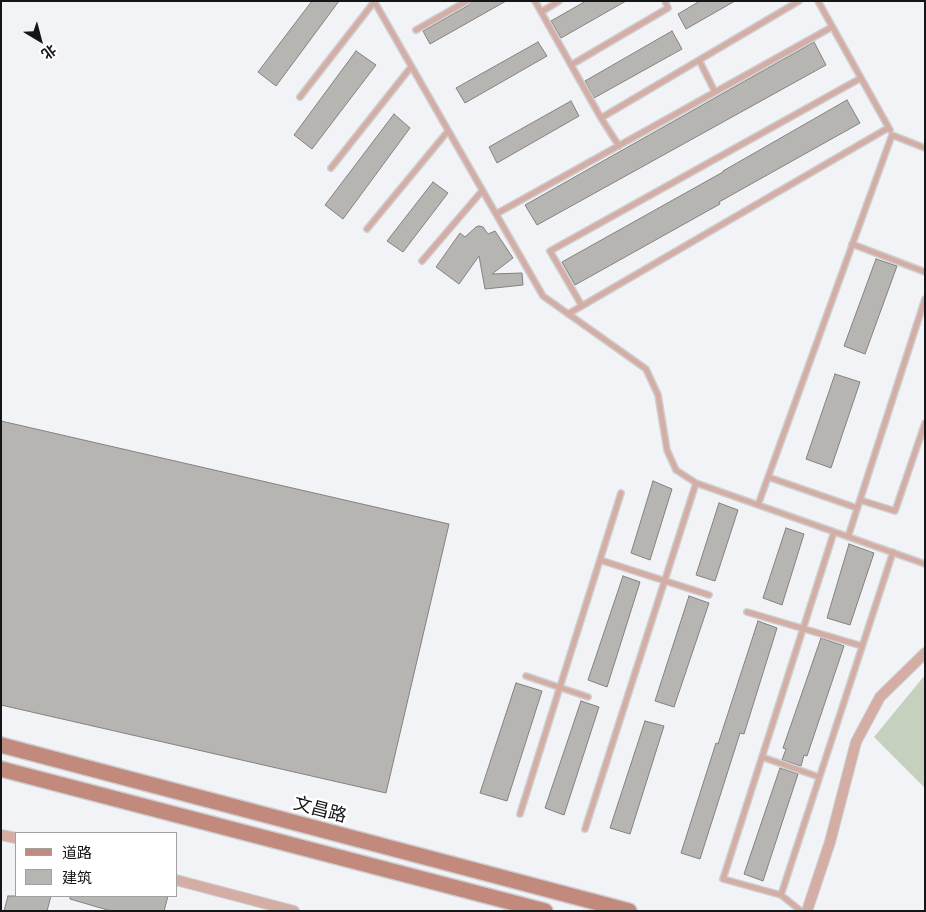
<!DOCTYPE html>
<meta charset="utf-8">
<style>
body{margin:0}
#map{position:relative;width:926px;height:912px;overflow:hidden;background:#f1f3f6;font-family:Inter,"Noto Sans SC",sans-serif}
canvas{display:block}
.frame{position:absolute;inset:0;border:2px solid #141516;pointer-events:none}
.legend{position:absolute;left:15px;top:832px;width:162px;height:65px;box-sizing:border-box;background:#fff;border:1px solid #a1a1a2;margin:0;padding:6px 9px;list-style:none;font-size:15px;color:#141516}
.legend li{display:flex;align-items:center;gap:10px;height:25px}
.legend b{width:25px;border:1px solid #a1a1a2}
.north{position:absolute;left:15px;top:15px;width:50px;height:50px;-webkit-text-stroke:4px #fff;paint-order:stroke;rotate:143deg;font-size:14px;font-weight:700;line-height:20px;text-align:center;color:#141516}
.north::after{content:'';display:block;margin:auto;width:18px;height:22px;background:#141516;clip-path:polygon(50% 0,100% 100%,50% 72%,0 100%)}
</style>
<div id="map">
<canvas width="926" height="912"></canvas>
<div class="frame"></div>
<ul class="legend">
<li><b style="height:6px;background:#c28a7d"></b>道路</li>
<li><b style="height:14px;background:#b7b5b2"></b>建筑</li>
</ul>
<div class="north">北</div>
</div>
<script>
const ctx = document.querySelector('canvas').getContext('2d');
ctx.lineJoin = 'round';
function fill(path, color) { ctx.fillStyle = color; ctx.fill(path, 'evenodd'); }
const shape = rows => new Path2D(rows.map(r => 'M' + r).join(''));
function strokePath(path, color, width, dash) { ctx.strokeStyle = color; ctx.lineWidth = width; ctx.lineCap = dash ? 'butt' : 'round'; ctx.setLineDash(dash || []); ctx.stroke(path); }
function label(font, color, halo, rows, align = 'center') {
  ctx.font = font + ' Inter,"Noto Sans SC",sans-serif'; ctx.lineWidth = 5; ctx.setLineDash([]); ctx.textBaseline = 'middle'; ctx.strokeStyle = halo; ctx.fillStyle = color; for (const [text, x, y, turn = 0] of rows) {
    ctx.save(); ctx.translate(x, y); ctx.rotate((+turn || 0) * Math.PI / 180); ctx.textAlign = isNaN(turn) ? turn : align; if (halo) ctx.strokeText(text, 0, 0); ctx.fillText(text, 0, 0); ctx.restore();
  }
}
fill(shape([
 [925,675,925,788,874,737]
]), '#c5d1be');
const building = shape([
 [312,1,339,1,276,86,258,72,312,1],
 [471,1,506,1,430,44,423,31,469,5,471,1],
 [586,1,626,1,561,38,551,21,586,1],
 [700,1,735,1,686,29,678,14,700,1],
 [672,31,682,49,594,98,585,81,672,31],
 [538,42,547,56,465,103,456,88,538,42],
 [814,42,826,65,537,225,525,205,814,42],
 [356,51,376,65,312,149,294,135,356,51],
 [847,100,860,123,719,202,720,204,575,285,562,262,723,172,723,171,847,100],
 [571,101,579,116,497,163,489,147,571,101],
 [394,114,410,128,343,219,325,205,394,114],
 [433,182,448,193,403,252,387,241,433,182],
 [479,226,483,227,488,234,495,231,513,258,492,274,522,273,523,285,485,289,479,256,459,284,436,267,460,233,465,237,476,227,479,226],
 [876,259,897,266,865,354,844,346,876,259],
 [835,374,860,382,831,468,806,459,835,374],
 [1,421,449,524,386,793,1,705,1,421],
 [653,481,672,489,650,560,631,553,653,481],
 [719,503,738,510,715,581,696,575,719,503],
 [786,528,804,534,782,605,763,598,786,528],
 [849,544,874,553,850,625,827,618,849,544],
 [623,576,640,582,607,687,588,680,623,576],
 [689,596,709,603,674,707,655,701,689,596],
 [758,621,777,628,744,734,740,733,700,859,681,853,716,743,718,744,758,621],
 [821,638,844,646,807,756,804,755,801,766,782,760,786,749,783,748,821,638],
 [516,683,542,691,507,801,480,793,516,683],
 [581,701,599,707,564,815,545,808,581,701],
 [645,721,664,726,630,834,610,828,645,721],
 [780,768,798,774,763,881,744,874,780,768],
 [8,896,51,896,47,911,4,911,8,896],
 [70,896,168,896,164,911,111,911,70,899,70,896]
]);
fill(building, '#b7b5b2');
strokePath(building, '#84817f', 1);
const lane = shape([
 [374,1,543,296,646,369,658,395,667,450,676,470,696,483,925,564],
 [535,1,601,118],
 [818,1,890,130],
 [541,12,559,1],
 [416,30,467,1],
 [699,60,715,92],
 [571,65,668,8,665,1],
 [300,97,374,2],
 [619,146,601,118,799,1],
 [331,168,411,67],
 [496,214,832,27],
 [367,229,448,131],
 [852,244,925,272],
 [422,261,482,191],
 [582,306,550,251,861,78],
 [568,314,888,128],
 [768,477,857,508],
 [860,500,895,511,925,423],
 [758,505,892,135,925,148],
 [848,537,925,299],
 [600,560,709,595],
 [747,612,862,646],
 [526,676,588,697],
 [762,757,819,777],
 [520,814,621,493],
 [585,829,696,483],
 [781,895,893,552],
 [801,911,781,895,723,879,834,532]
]);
const street = shape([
 [1,835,16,838],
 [176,880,294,911],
 [807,911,830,842,856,742,880,697,925,653]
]);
const secondary = shape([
 [1,745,629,911],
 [1,769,545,911]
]);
strokePath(lane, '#cecfd2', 8);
strokePath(street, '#cecfd2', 12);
strokePath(secondary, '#cecfd2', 18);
strokePath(lane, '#d4ada4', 5);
strokePath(street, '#d4ada4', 10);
strokePath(secondary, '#c28a7d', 15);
label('18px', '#141516', '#fff', [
 ["文昌路",320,810,15]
]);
</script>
